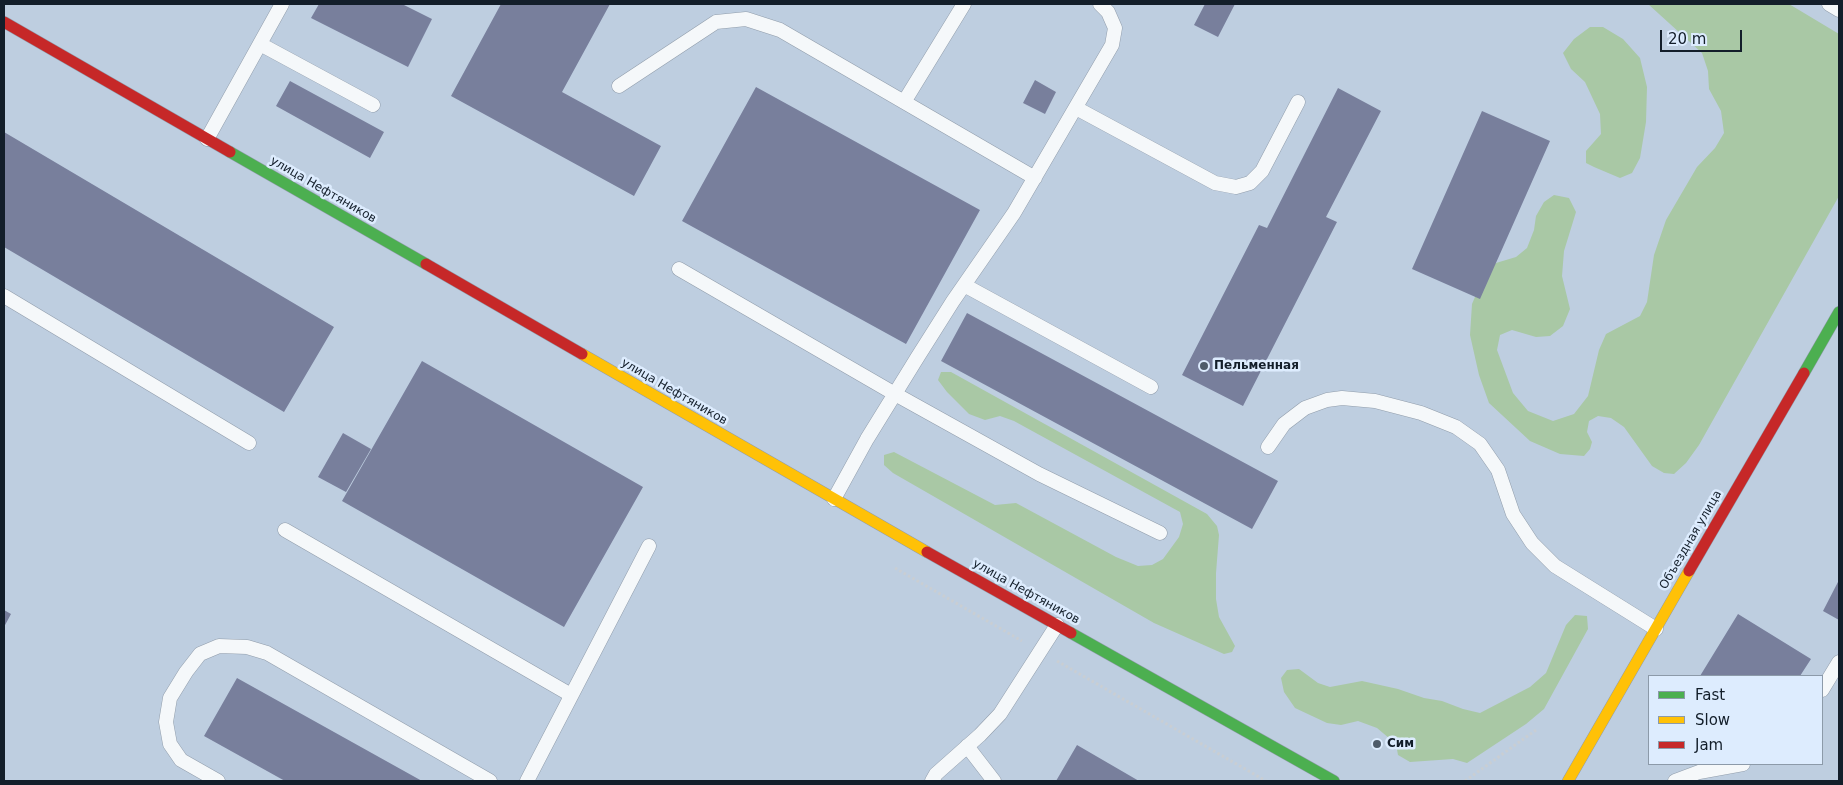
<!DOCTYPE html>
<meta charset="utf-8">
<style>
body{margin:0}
#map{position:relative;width:1843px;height:785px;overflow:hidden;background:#becee0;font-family:"DejaVu Sans",sans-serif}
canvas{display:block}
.frame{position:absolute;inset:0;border:5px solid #131e2a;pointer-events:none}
.legend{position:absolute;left:1648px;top:675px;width:175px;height:90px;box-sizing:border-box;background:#ddecfe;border:1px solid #8c9aa9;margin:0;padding:6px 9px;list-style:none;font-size:15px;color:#131e2a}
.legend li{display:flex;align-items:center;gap:10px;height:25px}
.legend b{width:25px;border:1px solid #8c9aa9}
.scale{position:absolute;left:1660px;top:30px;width:82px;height:22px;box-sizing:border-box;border:2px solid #131e2a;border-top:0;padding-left:6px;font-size:15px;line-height:18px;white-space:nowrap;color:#131e2a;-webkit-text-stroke:4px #ddecfe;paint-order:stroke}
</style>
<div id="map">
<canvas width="1843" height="785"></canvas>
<div class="frame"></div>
<ul class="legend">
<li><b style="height:6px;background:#4caf50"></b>Fast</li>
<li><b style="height:6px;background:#ffc107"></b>Slow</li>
<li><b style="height:6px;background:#c62828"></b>Jam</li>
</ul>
<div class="scale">20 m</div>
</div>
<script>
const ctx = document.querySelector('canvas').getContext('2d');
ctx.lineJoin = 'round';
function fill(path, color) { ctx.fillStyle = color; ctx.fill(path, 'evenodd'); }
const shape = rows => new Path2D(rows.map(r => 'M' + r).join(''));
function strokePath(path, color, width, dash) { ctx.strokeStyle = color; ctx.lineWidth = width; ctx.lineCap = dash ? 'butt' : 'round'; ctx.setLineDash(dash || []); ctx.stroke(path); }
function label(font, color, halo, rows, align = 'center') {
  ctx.font = font + ' "DejaVu Sans",sans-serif'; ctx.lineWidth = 5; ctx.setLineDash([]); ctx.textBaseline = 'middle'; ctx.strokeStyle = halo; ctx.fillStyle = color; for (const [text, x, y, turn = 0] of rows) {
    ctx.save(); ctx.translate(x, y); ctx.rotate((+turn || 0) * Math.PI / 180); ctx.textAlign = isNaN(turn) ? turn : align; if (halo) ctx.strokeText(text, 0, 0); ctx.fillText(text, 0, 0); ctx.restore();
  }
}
fill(shape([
 [1648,4,1789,4,1839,34,1839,196,1699,445,1686,463,1674,474,1664,473,1652,466,1624,427,1611,418,1598,416,1589,421,1587,432,1592,442,1590,449,1584,456,1560,454,1530,441,1489,403,1479,375,1470,335,1472,304,1484,276,1496,263,1516,257,1527,248,1534,230,1536,216,1544,202,1554,195,1569,198,1576,212,1564,251,1562,276,1570,309,1563,326,1550,336,1536,337,1512,330,1500,335,1497,350,1513,393,1528,411,1553,421,1574,414,1588,396,1599,350,1606,334,1640,316,1647,302,1654,255,1666,220,1697,167,1715,148,1724,133,1721,111,1709,89,1708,71,1702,53],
 [1590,27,1603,27,1623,39,1640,58,1647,87,1646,122,1640,158,1632,173,1620,178,1594,167,1586,163,1586,151,1601,134,1600,114,1585,82,1571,69,1563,53,1574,39],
 [941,372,951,372,1207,514,1217,526,1219,535,1216,573,1216,599,1219,617,1235,646,1232,652,1224,654,1154,623,893,473,884,465,884,455,894,452,995,505,1016,503,1116,557,1138,566,1152,565,1163,559,1179,537,1183,524,1180,512,1014,421,1000,416,985,420,969,414,947,392,938,380],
 [1575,615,1587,616,1588,629,1544,709,1526,724,1467,763,1453,759,1410,762,1398,755,1396,744,1377,728,1358,721,1341,725,1327,723,1295,708,1284,692,1281,678,1287,670,1299,669,1318,683,1330,687,1362,681,1398,689,1424,698,1442,701,1463,709,1480,713,1530,687,1546,673,1566,625]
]), '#a9c8a5');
fill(shape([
 [319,4,402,4,432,19,408,67,311,18],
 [501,4,610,4,562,92,661,146,634,196,451,96],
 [1205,4,1235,4,1218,37,1194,25],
 [1035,80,1056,92,1045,114,1023,103],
 [290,81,384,132,370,158,276,106],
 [756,87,980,210,906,344,682,221],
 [1338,88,1381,111,1326,217,1337,222,1243,406,1182,375,1259,225,1267,228],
 [1482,111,1550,141,1480,299,1412,269],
 [4,132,334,327,284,412,4,247],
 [967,313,1278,481,1252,529,941,361],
 [422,361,643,487,564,627,342,501],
 [343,433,371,449,346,492,318,477],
 [1839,580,1839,620,1823,611],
 [4,610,11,614,4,627],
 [1738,614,1811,659,1800,676,1700,676],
 [237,678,422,781,285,781,204,736],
 [1077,745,1139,781,1056,781]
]), '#787f9c');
const lane = shape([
 [1829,4,1839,10],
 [260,44,373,105],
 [619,86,716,22,746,19,780,30,1035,178],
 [904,102,964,4],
 [1076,108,1215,183,1236,187,1250,183,1262,171,1298,102],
 [207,139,282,4],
 [679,269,895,394,1039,474,1160,533],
 [964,285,1151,387],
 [4,296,249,443],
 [1268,447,1284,424,1305,408,1327,400,1342,398,1375,401,1421,413,1456,427,1480,444,1498,470,1513,514,1532,543,1555,566,1656,629],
 [834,499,867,439,917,358,953,301,1014,213,1112,45,1115,28,1108,12,1100,4],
 [285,530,571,695],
 [1822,690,1839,662],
 [967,746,994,781],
 [218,781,181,760,170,744,166,722,170,698,186,672,200,654,219,646,247,647,267,653,490,781],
 [527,781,649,546],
 [932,781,936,774,980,735,1000,714,1057,625],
 [1675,781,1699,772,1743,764]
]);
const fast = shape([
 [230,152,426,264],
 [1804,373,1839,312],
 [1071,633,1334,781]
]);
const slow = shape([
 [582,354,927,552],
 [1568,781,1689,571]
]);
const jam = shape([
 [4,22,230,152],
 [426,264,582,354],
 [927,552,1071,633],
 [1689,571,1804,373]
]);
strokePath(lane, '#919dab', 15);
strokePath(fast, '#919dab', 12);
strokePath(slow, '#919dab', 12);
strokePath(jam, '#919dab', 12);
strokePath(shape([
 [895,568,1022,641],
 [1057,661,1266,781],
 [1465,781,1536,730]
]), '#c9ced3', 3, [2.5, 2.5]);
strokePath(lane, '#f5f8fa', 14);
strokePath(fast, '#4caf50', 11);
strokePath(slow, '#ffc107', 11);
strokePath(jam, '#c62828', 11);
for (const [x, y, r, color] of [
 [1204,366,5,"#4f5c6a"],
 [1377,744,5,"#4f5c6a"]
]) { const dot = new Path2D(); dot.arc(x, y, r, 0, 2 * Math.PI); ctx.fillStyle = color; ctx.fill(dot); strokePath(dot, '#ddecfe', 2); }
label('12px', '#131e2a', '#ddecfe', [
 ["улица Нефтяников",323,190,30],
 ["улица Нефтяников",674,392,30],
 ["Объездная улица",1691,540,-60],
 ["улица Нефтяников",1026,592,29]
]);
label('bold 12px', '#131e2a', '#ddecfe', [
 ["Пельменная",1214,366],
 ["Сим",1387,744]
], 'left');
</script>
